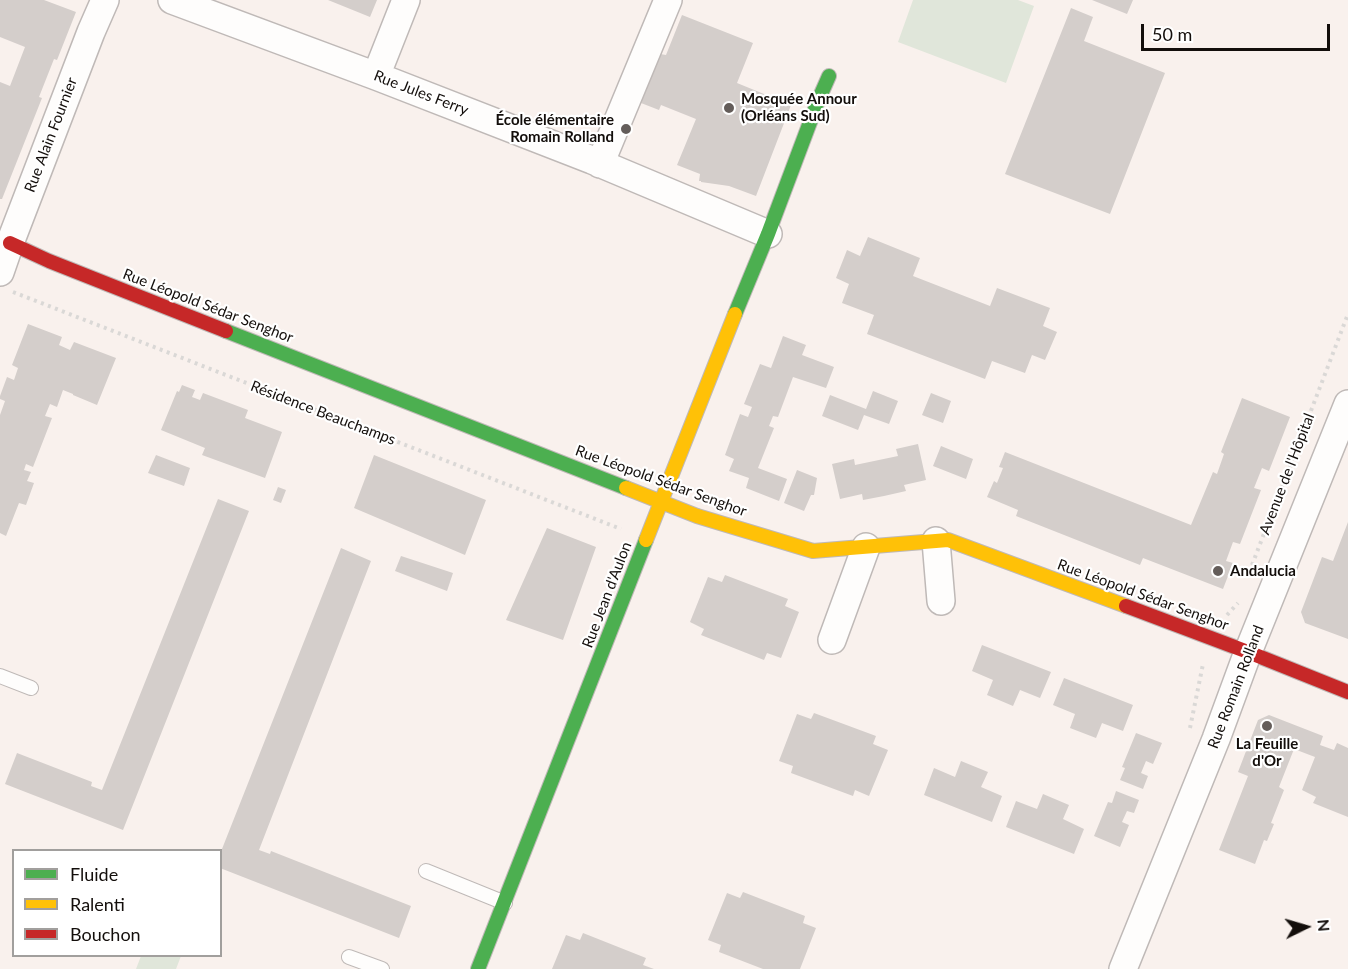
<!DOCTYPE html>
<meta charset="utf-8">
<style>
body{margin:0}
#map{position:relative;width:1348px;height:969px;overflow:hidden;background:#f9f1ed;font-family:Lato,sans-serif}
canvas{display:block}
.legend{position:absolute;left:12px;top:849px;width:210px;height:108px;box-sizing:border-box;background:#fff;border:2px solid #a19f9d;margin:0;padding:8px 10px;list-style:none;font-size:18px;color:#130e0b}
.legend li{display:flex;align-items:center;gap:12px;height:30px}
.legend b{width:30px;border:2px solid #a19f9d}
.north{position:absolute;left:1276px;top:897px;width:60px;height:60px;-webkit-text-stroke:4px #fff;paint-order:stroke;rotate:85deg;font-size:16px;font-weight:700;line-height:24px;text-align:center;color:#130e0b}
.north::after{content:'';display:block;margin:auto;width:21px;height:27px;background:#130e0b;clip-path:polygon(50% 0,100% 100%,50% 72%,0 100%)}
.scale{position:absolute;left:1141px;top:24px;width:189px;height:27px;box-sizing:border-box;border:3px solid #130e0b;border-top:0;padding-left:8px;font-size:18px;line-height:21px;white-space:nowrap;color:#130e0b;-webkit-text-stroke:4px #fff;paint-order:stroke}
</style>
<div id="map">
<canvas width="1348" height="969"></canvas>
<ul class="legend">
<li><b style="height:8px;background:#4caf50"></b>Fluide</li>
<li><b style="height:8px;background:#ffc107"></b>Ralenti</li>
<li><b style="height:8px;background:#c62828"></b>Bouchon</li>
</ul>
<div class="north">N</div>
<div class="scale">50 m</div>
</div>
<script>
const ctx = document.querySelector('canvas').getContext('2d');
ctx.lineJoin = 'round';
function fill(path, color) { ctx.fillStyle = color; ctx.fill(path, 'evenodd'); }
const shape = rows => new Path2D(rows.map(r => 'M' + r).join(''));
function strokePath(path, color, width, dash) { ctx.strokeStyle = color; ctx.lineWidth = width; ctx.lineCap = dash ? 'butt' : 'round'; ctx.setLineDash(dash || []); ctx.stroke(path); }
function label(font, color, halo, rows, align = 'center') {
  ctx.font = font + ' Lato,sans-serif'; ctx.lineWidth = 4.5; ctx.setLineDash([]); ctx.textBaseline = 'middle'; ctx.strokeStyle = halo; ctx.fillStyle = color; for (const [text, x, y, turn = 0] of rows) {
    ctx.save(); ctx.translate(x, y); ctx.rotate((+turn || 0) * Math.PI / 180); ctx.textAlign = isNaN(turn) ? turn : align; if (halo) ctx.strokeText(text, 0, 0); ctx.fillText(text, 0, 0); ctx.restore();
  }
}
fill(shape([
 [913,0,1018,0,1034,6,1006,83,898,42],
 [141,956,181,956,176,969,136,969]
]), '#e0e6da');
fill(shape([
 [0,0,44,0,76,12,57,60,54,59,39,97,42,98,2,199,0,199,0,82,10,86,25,47,0,37],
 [328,0,377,0,370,17],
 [1092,0,1133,0,1127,14],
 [1071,8,1093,17,1084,41,1165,73,1110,214,1005,174],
 [682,15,753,43,737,83,791,105,756,196,729,186,701,182,701,181,699,181,700,174,677,165,696,119,661,105,659,110,641,103,660,54,666,55],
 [868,237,920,258,913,276,990,306,997,288,1050,308,1043,326,1057,332,1045,360,1032,355,1025,373,992,361,985,379,867,334,874,315,842,303,849,284,836,278,847,250,860,256],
 [28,324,62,337,59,345,70,350,74,342,116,358,97,405,73,395,73,394,63,390,57,407,50,404,45,416,52,418,33,467,26,464,24,470,31,472,27,481,34,483,26,505,19,503,6,536,0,533,0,415,5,401,0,399,0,396,7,377,14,380,18,368,12,365],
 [783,336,806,345,802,355,834,367,826,388,793,377,778,417,773,416,769,426,774,428,758,468,787,479,779,501,746,488,749,478,729,471,734,459,725,455,740,414,748,417,752,407,744,404,760,364,771,368],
 [182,385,195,390,192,397,200,400,203,393,248,410,245,418,282,432,265,478,202,455,205,448,161,430,177,391,179,392],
 [873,391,898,401,889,424,864,415,858,430,822,416,830,395,866,409],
 [931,393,951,401,943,423,922,415],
 [1242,398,1290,417,1269,471,1262,468,1254,488,1261,490,1240,544,1233,542,1226,561,1233,563,1223,589,1143,558,1140,565,1016,516,1018,510,987,497,994,481,997,483,1003,468,999,467,1005,452,1191,525,1213,472,1217,474,1224,454,1221,452],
 [918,444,926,480,904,485,906,491,884,496,863,500,862,494,840,499,832,464,854,459,855,465,898,456,896,449],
 [941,446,973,459,966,479,933,466],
 [156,455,190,468,184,486,148,473],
 [374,455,486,500,465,555,354,508],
 [797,470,817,478,814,495,811,495,804,511,784,503],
 [278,487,286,490,281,503,273,500],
 [218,499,249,511,123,830,5,784,17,753,92,782,91,786,102,790],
 [1348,522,1348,639,1305,623,1301,612,1322,557,1333,561],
 [547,528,596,547,563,640,506,620],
 [341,548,371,561,259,850,270,854,271,851,411,906,399,938,220,868,220,854],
 [401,556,453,573,447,591,395,571],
 [725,575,788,599,785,606,799,612,781,658,767,653,764,660,701,635,704,629,690,622,708,577,722,582],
 [982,645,1051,672,1040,698,1020,690,1013,706,987,695,993,680,972,671],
 [1064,678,1133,705,1123,731,1102,723,1096,738,1070,728,1075,714,1053,705],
 [814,713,876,736,873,744,888,750,869,796,855,790,853,796,791,773,793,766,779,761,797,714,811,719],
 [1269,715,1323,736,1320,745,1334,750,1337,743,1348,748,1348,817,1313,803,1316,797,1302,790,1315,757,1294,749,1279,787,1284,790,1271,823,1274,824,1267,841,1264,840,1255,864,1219,850,1248,776,1238,772,1258,720],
 [1136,733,1162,743,1153,764,1146,761,1141,773,1148,776,1143,789,1120,780,1125,768,1122,767],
 [961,761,988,772,981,787,1002,796,992,822,924,795,934,768,955,777],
 [1116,791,1139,800,1134,813,1127,811,1122,822,1129,825,1120,847,1094,836,1108,802,1112,803],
 [1043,794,1069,805,1063,819,1084,829,1074,854,1006,827,1016,801,1037,809],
 [743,892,805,916,803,923,816,928,800,969,763,969,719,952,721,945,708,940,727,893,740,898],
 [583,933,646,958,643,965,654,969,552,969,566,935,580,940]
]), '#d4cecb');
const lane = shape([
 [0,676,31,688],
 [426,871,505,903],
 [349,957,382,969]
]);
const street = shape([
 [172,0,376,76,592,160,768,234],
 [376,76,406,0],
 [600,164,668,0],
 [0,272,10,243,91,32,105,0],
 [936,541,941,601],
 [832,640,866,547],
 [1123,969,1216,739,1248,652,1348,404]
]);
const fast = shape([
 [735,314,768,234,818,101,829,76],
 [226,331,626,488],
 [478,969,646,540]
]);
const slow = shape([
 [626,488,697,516,813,551,948,540,1126,606],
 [646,540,735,314]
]);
const jam = shape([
 [10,243,49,261,226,331],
 [1126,606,1248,652,1348,692]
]);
strokePath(lane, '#bfb9b7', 16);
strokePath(street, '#bfb9b7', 30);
strokePath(fast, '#bfb9b7', 16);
strokePath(slow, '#bfb9b7', 16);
strokePath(jam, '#bfb9b7', 16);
strokePath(shape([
 [13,292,621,529],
 [1252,565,1348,314],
 [1227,615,1238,603],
 [1190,728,1203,664]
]), '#dad8d6', 4, [3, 4.5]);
strokePath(lane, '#fefdfc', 14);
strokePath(street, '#fefdfc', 27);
strokePath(fast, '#4caf50', 14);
strokePath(slow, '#ffc107', 14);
strokePath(jam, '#c62828', 14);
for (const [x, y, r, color] of [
 [729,108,6,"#645d5a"],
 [626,129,6,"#645d5a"],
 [1218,571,6,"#645d5a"],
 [1267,726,6,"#645d5a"]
]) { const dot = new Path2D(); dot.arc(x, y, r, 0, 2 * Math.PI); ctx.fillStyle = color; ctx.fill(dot); strokePath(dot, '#fff', 2); }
label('15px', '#130e0b', '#fff', [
 ["Rue Jules Ferry",421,93,21],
 ["Rue Alain Fournier",51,135,-69],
 ["Rue Léopold Sédar Senghor",208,306,21],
 ["Résidence Beauchamps",323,413,21],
 ["Avenue de l'Hôpital",1287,474,-69],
 ["Rue Léopold Sédar Senghor",661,481,20],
 ["Rue Jean d'Aulon",607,595,-69],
 ["Rue Léopold Sédar Senghor",1143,595,20],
 ["Rue Romain Rolland",1236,687,-69]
]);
label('bold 15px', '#130e0b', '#fff', [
 ["Mosquée Annour",741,99],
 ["(Orléans Sud)",741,116],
 ["École élémentaire",614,120,"right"],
 ["Romain Rolland",614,137,"right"],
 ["Andalucia",1230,571],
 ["La Feuille",1267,744,"center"],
 ["d'Or",1267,761,"center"]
], 'left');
</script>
